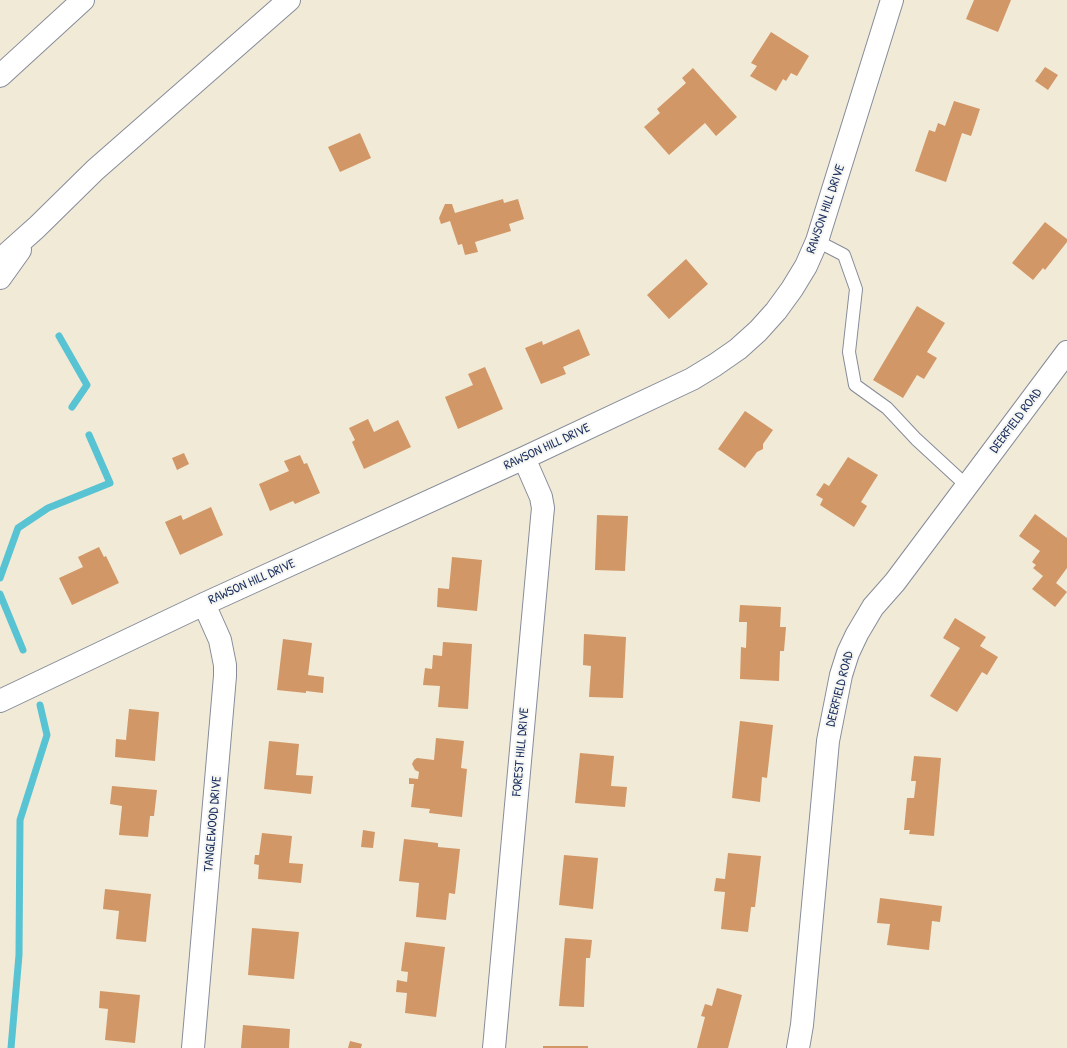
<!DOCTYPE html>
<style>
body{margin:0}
canvas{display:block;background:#f1ead7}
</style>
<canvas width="1067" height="1048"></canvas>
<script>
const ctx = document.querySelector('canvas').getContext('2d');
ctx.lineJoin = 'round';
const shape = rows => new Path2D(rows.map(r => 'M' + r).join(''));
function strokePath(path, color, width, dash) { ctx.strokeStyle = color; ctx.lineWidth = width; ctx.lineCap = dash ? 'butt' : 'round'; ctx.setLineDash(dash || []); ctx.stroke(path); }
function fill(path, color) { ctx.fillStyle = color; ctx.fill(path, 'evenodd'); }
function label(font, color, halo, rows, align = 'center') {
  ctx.font = font + ' "Patrick Hand",sans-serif'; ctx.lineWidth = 4; ctx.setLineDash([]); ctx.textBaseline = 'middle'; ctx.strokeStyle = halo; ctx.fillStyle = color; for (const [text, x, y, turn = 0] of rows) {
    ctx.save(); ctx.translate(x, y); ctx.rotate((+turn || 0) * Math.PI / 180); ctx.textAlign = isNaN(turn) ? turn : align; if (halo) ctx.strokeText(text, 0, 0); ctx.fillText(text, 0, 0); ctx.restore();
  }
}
strokePath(shape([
 [59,336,87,385,72,407],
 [0,578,18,528,48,508,110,483,89,435],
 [0,594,23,650],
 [11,1048,19,955,20,820,47,735,40,705]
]), '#58c3d2', 7);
fill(shape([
 [974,0,1011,0,998,32,966,19],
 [771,32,809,56,797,76,791,73,786,81,783,79,776,91,750,76,757,66,751,63],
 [1045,67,1058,75,1048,90,1035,81],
 [693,68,737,117,716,136,705,123,669,155,644,127,660,113,657,109,686,83,682,78],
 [954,101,980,109,971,136,962,133,946,182,915,171,929,130,935,132,938,123,945,126],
 [360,133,371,158,340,172,328,147],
 [503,199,504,203,518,199,524,219,509,224,511,231,475,242,478,252,465,255,462,244,458,245,450,221,441,224,439,218,445,204,452,204,455,213],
 [1045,222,1067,239,1067,242,1045,270,1043,268,1033,280,1012,263],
 [686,259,708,284,669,319,647,295],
 [917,306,945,323,927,352,937,358,924,379,917,375,903,398,873,380],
 [579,329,590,355,563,367,566,374,541,384,525,348,542,341,543,345],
 [485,367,503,409,458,429,445,397,473,385,468,374],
 [745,411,773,430,763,444,763,449,757,452,745,468,718,449],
 [368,419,374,432,398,420,411,447,364,469,352,442,355,440,349,428],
 [184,453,189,464,177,470,172,458],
 [300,455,304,464,307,463,320,493,295,504,293,501,270,511,259,484,289,471,284,461],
 [848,457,878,475,861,502,867,506,854,527,820,505,823,499,816,495,824,483,829,486],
 [211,507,223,535,180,555,165,522,181,515,183,520],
 [1035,514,1067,538,1067,568,1056,583,1067,592,1055,607,1032,589,1043,576,1033,568,1036,565,1032,562,1040,551,1019,536],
 [597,515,628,516,625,571,595,570],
 [99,547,104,557,106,556,119,583,72,605,59,578,83,567,78,557],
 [452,557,482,560,477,611,437,607,438,588,449,589],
 [740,605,781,607,780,627,786,627,784,651,780,651,779,681,740,679,741,647,746,648,747,622,739,622],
 [955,618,986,637,980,646,998,657,987,675,982,672,957,712,930,696,960,648,943,638],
 [584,634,626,637,623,698,589,697,591,666,583,665],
 [283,639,312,643,308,675,324,677,323,693,306,691,306,693,277,690],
 [443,642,472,644,468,709,438,707,440,686,423,685,425,668,432,669,433,655,442,656],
 [129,709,159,712,155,761,115,757,116,739,126,740],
 [740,721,773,725,767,778,762,777,760,802,732,798],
 [436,738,464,741,461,768,467,769,462,817,429,813,430,809,411,807,414,784,409,784,409,778,418,779,419,772,415,770,412,764,414,760,417,758,434,760],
 [269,741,299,744,296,775,313,776,311,794,264,789],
 [580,753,614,756,611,786,627,787,625,807,575,803],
 [914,756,941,758,934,836,909,834,910,830,904,830,907,798,914,798,916,781,911,781],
 [112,786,157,790,154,816,150,816,148,837,119,835,122,806,110,804],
 [363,830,375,832,373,848,361,847],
 [262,833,292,836,289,863,303,864,301,883,258,879,259,865,254,864,255,855,259,855],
 [404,839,438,843,438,847,460,849,455,894,449,893,446,920,416,917,419,883,399,881],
 [728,853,761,856,755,907,751,907,748,932,721,929,725,892,714,891,716,878,725,879],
 [564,855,598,858,593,909,559,905],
 [105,889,151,894,146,942,116,939,119,911,103,909],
 [880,898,942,906,940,922,932,921,929,950,887,945,890,924,877,923],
 [252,928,299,932,294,979,248,975],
 [565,938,592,940,590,958,586,958,584,1007,559,1006],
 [405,942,445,947,436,1017,405,1013,407,993,396,992,397,980,407,982,408,972,401,971],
 [717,988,742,995,728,1048,697,1048,705,1017,701,1016,705,1004,712,1006],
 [100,991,140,995,135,1043,105,1040,108,1009,99,1008],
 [243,1025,290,1029,289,1048,241,1048],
 [350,1041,362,1044,361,1048,348,1048],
 [543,1046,588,1046,588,1048,543,1048]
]), '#d29766');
const lane = shape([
 [817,241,844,255,856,289,849,352,855,385,887,408,916,439,967,486]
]);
const street = shape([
 [0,701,204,604,524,458,692,379,715,365,738,349,758,331,776,311,792,289,806,266,817,241,892,0],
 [193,1048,225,676,225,665,220,640,204,604],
 [494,1048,542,518,543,508,541,497,524,458],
 [798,1048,802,1025,828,741,841,675,848,653,857,634,873,607,895,582,1067,352]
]);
const highway = shape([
 [0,76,83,0],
 [0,260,37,227,95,170,289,0],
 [0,278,20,250]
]);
strokePath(lane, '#868c9a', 14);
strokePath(street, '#868c9a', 24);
strokePath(highway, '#868c9a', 24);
strokePath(lane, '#fff', 12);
strokePath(street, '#fff', 22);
strokePath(highway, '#fff', 22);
label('13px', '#1b2f5e', '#f6f6f2', [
 ["RAWSON HILL DRIVE",826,209,-71],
 ["DEERFIELD ROAD",1016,421,-53],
 ["RAWSON HILL DRIVE",547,447,-25],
 ["RAWSON HILL DRIVE",252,582,-24],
 ["DEERFIELD ROAD",840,689,-76],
 ["FOREST HILL DRIVE",521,752,-85],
 ["TANGLEWOOD DRIVE",213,824,-85]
]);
</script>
